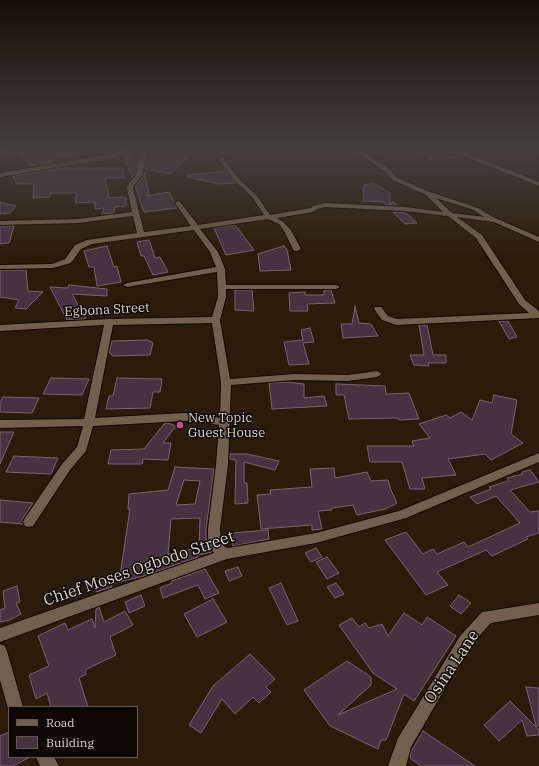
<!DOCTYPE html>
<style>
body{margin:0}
#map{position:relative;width:539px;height:766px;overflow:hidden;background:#2b1c0a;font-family:"IBM Plex Serif",serif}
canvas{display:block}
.legend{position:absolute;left:8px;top:706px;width:130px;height:52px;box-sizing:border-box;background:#0e0803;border:1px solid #615951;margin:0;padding:5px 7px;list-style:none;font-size:12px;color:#ddd2c7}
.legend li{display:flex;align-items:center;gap:8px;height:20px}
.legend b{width:20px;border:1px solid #615951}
</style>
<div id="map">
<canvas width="539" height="766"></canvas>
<ul class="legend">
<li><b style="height:5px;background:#72604c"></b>Road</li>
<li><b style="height:11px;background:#463240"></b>Building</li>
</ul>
</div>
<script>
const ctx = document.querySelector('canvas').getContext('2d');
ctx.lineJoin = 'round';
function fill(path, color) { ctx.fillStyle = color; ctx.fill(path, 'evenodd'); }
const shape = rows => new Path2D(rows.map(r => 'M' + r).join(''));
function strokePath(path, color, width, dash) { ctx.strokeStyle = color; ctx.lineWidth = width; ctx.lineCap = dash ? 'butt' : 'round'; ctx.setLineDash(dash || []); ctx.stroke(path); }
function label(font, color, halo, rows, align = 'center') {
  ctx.font = font + ' "IBM Plex Serif",serif'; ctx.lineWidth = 3; ctx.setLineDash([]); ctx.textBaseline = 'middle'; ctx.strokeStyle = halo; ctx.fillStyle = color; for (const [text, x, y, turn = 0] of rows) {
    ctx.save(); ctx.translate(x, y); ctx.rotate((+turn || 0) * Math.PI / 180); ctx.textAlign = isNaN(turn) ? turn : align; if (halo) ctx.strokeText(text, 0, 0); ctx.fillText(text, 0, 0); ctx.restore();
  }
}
const building = shape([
 [23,149,78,149,78,155,51,158,52,163,30,166,19,151,23,149],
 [417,149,438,149,456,158,430,160,417,149],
 [150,152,188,157,171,174,145,169,148,154,150,152],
 [129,153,135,163,138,162,135,174,132,177,123,155,129,153],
 [64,168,123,168,124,178,105,178,109,198,126,197,126,206,115,207,114,213,102,214,104,208,95,209,95,202,75,203,77,193,50,193,50,197,33,198,34,184,17,184,13,176,64,168],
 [226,171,235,183,220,184,187,177,187,175,226,171],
 [144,172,149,194,146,196,169,192,177,208,144,212,135,186,143,177,144,172],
 [374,183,390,193,390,205,393,201,397,205,386,205,384,202,363,201,364,185,374,183],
 [0,202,16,206,10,213,0,214,0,202],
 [393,212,406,213,417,223,405,224,393,212],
 [235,225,239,230,254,250,226,255,214,228,235,225],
 [0,226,14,226,9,243,0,244,0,226],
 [149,240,155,258,160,257,168,272,153,275,144,256,141,256,137,242,149,240],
 [107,246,114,267,117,266,121,282,97,286,94,267,89,267,84,251,107,246],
 [284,246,287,250,291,270,260,271,258,254,284,246],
 [0,270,26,270,28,291,43,292,26,309,15,308,19,300,0,297,0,270],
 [69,285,107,289,107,296,72,294,86,319,67,320,50,287,68,288,69,285],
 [235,290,252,290,254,311,235,310,235,290],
 [324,290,331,290,335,303,307,304,308,311,290,311,289,293,305,292,305,295,324,295,324,290],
 [355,306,359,323,371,324,378,336,343,338,341,324,352,324,355,306],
 [499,321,508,321,517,337,509,339,499,321],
 [419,325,427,325,433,355,446,355,446,363,428,363,429,366,414,365,410,355,424,355,419,325],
 [310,328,314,342,303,343,309,364,289,365,284,342,303,340,301,330,310,328],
 [148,340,153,343,150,355,113,356,109,352,112,341,148,340],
 [51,378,89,379,82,395,43,394,51,378],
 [117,378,162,379,160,392,153,392,150,408,106,409,109,396,113,396,117,378],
 [287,382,304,384,304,398,324,396,327,406,272,409,269,383,287,382],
 [336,384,385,386,386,394,409,393,419,419,399,420,398,418,349,419,344,395,336,395,336,384],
 [494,395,517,400,511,434,523,443,491,460,485,454,448,459,456,475,422,478,425,489,410,489,402,462,370,462,367,446,414,446,412,441,430,438,419,424,446,415,450,418,461,412,472,420,480,400,492,403,494,395],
 [3,397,39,398,32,413,0,412,0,403,3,397],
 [168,423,176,426,163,443,171,443,168,460,143,459,142,464,108,464,111,450,144,449,164,424,168,423],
 [0,432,14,432,0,464,0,432],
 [230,454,247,454,279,461,275,470,244,462,244,483,247,483,248,503,235,504,236,460,230,459,230,454],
 [14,456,58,458,51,474,6,472,14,456],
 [175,467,214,469,206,529,206,545,212,552,199,555,200,518,171,519,168,554,193,549,198,557,144,576,119,582,130,509,128,509,129,494,168,490,175,467],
 [184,480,200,481,195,504,176,505,184,480],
 [334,468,335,478,367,472,371,481,388,480,391,490,397,503,385,509,357,515,353,505,332,508,332,510,318,511,322,529,312,530,312,525,261,529,257,495,271,494,270,490,312,487,310,469,334,468],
 [530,470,539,482,510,490,530,512,539,511,539,533,526,537,528,539,492,556,486,550,437,572,448,585,426,595,385,540,406,532,423,554,433,549,437,554,464,542,468,547,520,523,496,496,477,504,470,497,491,489,489,487,509,481,507,478,523,474,522,472,530,470],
 [0,500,33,503,24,517,22,521,23,524,0,522,0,500],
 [268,530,269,539,233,546,232,533,268,530],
 [316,548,322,557,311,562,305,553,316,548],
 [327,557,339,573,327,579,316,562,327,557],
 [238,567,242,576,229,581,225,571,238,567],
 [205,569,219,593,205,599,198,585,163,598,160,588,172,583,172,581,205,569],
 [111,578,112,587,96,592,97,581,111,578],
 [281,583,298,621,287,625,269,588,281,583],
 [336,583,344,594,335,598,327,587,336,583],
 [17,586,20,602,16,603,21,614,10,620,0,622,0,610,5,608,3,591,17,586],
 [141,595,145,606,129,613,125,602,141,595],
 [459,595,471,603,461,614,450,606,459,595],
 [213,599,227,622,197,637,184,614,213,599],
 [99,607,104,622,125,611,133,625,110,637,116,655,85,670,86,674,79,678,88,707,51,707,47,693,36,699,29,675,49,666,38,636,65,623,68,630,92,619,95,628,96,609,99,607],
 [404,613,422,625,427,617,456,636,414,701,404,694,386,740,381,740,378,749,330,726,304,690,347,661,371,677,371,685,338,715,397,689,373,673,339,625,352,618,359,627,365,623,369,628,382,624,388,636,404,613],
 [250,654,275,679,266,687,271,692,259,703,253,697,235,714,222,699,201,733,189,725,213,686,250,654],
 [526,687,539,688,539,726,536,726,526,687],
 [510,701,539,730,539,735,527,736,522,720,499,741,484,725,510,701],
 [423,731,475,766,421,766,410,758,411,752,423,731],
 [9,732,9,757,30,757,13,766,0,766,0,736,9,732]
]);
fill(building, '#463240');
strokePath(building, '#7a6373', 1);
const minor = shape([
 [6,149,22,149,0,154,0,150,6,149],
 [125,149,134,149,113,158,0,177,0,173,112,154,125,149],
 [142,149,148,149,142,176,134,185,133,188,144,232,191,226,175,203,178,201,180,202,198,225,264,215,253,198,235,181,219,160,218,159,221,157,223,158,239,179,257,196,270,215,311,208,313,206,325,203,405,207,443,212,426,195,393,180,388,176,386,172,352,149,360,149,391,170,393,174,397,178,430,192,478,208,495,218,539,237,539,242,494,222,457,217,482,235,525,300,539,311,539,318,396,325,382,320,374,309,375,307,381,307,388,316,397,319,529,313,519,304,476,238,448,216,405,211,325,207,317,209,313,212,277,218,283,222,291,230,301,249,297,251,294,251,284,231,279,224,268,219,200,229,218,252,225,269,226,285,336,285,340,287,336,289,226,289,226,297,220,320,230,379,294,374,348,375,377,371,382,374,377,377,348,381,294,380,231,385,228,465,220,529,221,543,225,547,228,548,316,533,399,511,539,453,539,462,406,518,316,543,227,559,0,642,0,628,214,553,208,545,208,529,216,465,219,425,196,421,184,421,93,426,86,451,70,470,33,526,29,527,25,526,23,522,25,518,62,464,77,447,83,426,0,428,0,420,84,419,104,325,0,331,0,325,109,319,212,317,218,297,217,272,127,287,123,285,127,283,216,267,210,252,194,230,92,244,81,249,71,263,53,268,0,269,0,265,52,264,65,259,75,245,87,240,137,233,133,216,78,223,0,225,0,221,78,219,132,212,127,188,129,183,136,175,142,149],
 [436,198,474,210,484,217,452,213,436,198],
 [212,323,221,382,220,418,196,413,184,413,95,418,113,325,212,323],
 [446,149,455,149,539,182,539,186,446,149],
 [539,603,539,615,491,623,470,646,433,709,411,747,406,766,388,766,398,738,460,636,482,612,539,603],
 [0,644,5,646,7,651,23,707,9,707,9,712,0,680,0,644],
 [36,757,54,757,59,766,40,766,36,757]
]);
strokePath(minor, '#130600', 2);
fill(minor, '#72604c');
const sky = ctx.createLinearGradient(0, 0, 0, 257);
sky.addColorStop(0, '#180f06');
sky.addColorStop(0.58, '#44403e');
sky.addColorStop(1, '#44403e00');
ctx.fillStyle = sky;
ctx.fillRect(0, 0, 539, 257);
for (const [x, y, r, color] of [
 [180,425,4,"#d1479c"]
]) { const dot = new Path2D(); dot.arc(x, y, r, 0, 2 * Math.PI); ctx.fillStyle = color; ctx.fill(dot); strokePath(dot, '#0e0803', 1.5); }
label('13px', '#ddd2c7', '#0e0803', [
 ["Egbona Street",107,310,-3]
]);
label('13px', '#ddd2c7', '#0e0803', [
 ["New Topic",188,418],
 ["Guest House",188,433]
], 'left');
label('16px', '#ddd2c7', '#0e0803', [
 ["Chief Moses Ogbodo Street",139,569,-19],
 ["Osina Lane",452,667,-56]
]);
</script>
